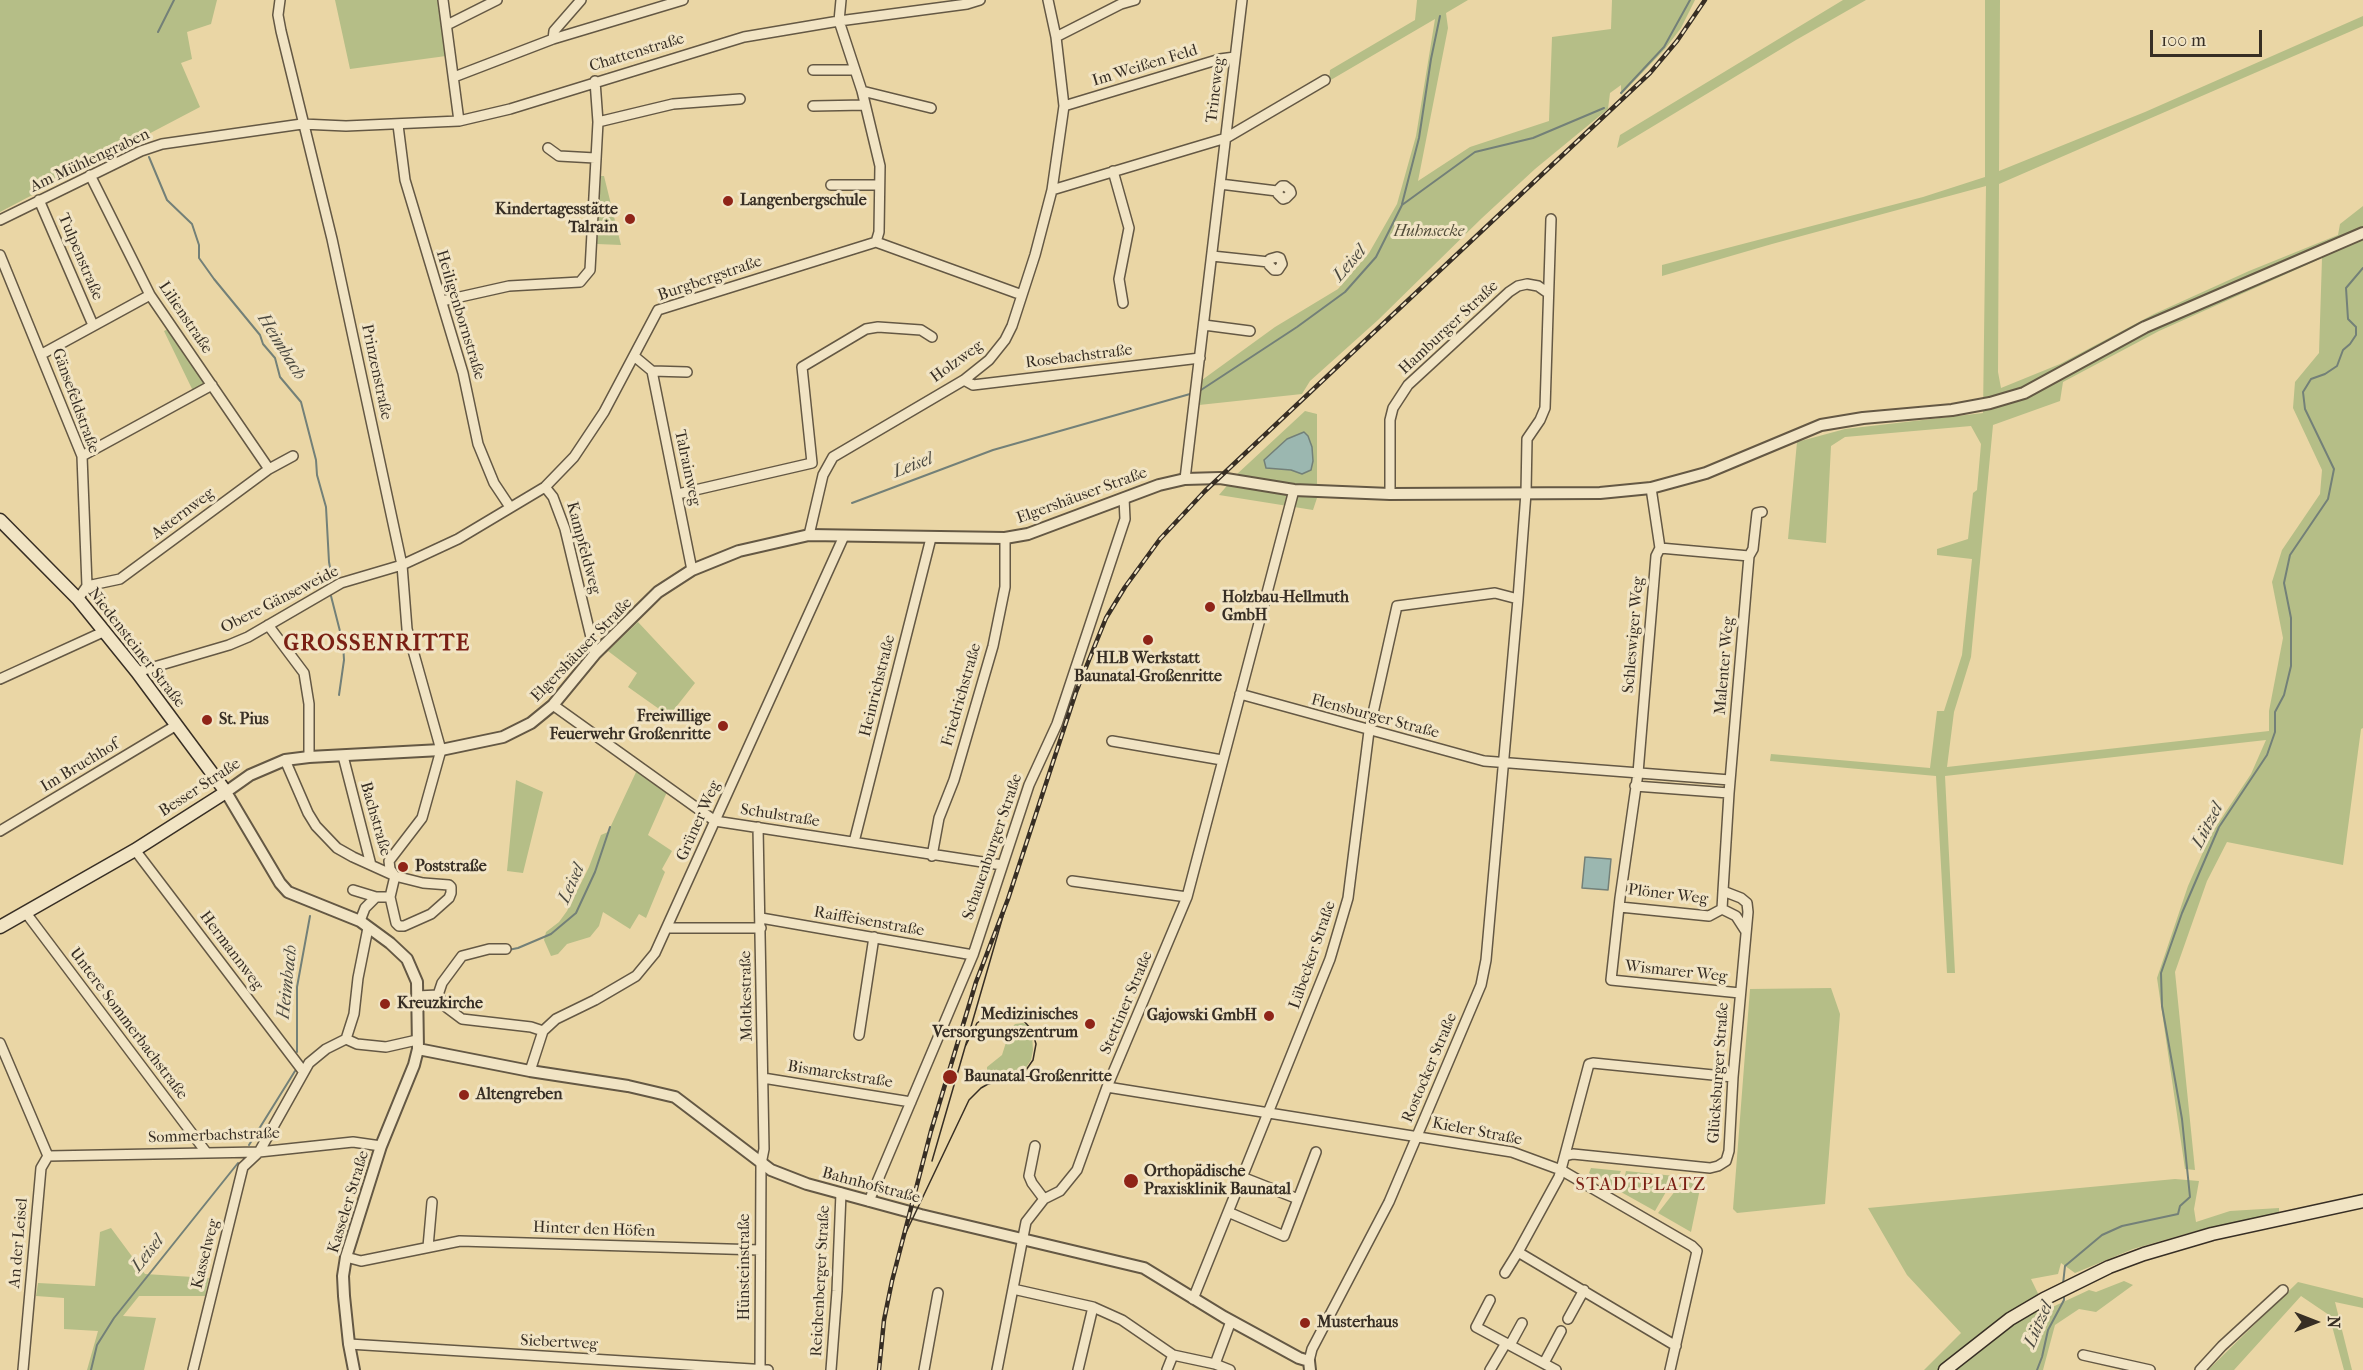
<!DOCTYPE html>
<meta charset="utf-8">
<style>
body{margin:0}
#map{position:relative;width:2363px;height:1370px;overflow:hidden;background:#ead6a5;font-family:"IM FELL French Canon",serif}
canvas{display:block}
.north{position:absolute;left:2285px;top:1292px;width:60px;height:60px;-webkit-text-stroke:4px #f1e4c4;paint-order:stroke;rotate:90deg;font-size:16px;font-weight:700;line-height:24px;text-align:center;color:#372e24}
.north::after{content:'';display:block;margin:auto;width:21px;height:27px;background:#372e24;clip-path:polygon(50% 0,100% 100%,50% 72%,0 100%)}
.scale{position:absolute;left:2150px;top:30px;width:112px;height:27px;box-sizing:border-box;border:3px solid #372e24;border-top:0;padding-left:8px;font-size:18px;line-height:21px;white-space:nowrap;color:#372e24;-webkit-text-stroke:4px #f1e4c4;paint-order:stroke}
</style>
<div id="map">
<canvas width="2363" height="1370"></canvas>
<div class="north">N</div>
<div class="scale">100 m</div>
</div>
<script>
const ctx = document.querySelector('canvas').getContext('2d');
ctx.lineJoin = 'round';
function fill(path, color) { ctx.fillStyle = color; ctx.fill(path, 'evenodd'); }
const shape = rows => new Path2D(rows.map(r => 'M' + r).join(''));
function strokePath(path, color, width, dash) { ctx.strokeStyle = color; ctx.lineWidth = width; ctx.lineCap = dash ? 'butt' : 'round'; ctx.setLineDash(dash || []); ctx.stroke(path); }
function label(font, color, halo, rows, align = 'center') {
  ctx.font = font + ' "IM FELL French Canon",serif'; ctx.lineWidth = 6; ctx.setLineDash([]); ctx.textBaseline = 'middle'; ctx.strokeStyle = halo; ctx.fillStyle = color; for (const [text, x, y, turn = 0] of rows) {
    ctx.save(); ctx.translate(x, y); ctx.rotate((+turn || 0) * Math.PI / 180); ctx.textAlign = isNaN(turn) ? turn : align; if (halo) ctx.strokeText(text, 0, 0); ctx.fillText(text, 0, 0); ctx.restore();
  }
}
fill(shape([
 [0,0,217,0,211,24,187,32,192,59,181,63,200,107,0,212],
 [335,0,438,0,446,56,350,69],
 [1417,0,1468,0,1446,13,1448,28,1418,181,1470,147,1549,121,1552,37,1611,29,1612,0,1695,0,1681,28,1665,49,1621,95,1621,85,1610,93,1608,109,1535,169,1482,218,1378,320,1310,381,1302,394,1199,405,1202,380,1275,327,1338,289,1369,253,1397,204,1416,136,1435,19,1329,81,1330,70,1415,20],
 [1843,0,1866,0,1796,40,1617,148,1620,135],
 [1985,0,2000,0,1999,171,2145,112,2363,16,2363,26,1999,184,1998,372,2001,388,2060,364,2154,314,2249,271,2338,235,2340,224,2363,206,2363,728,2361,729,2343,865,2227,842,2207,881,2175,972,2195,1170,2185,1169,2157,978,2188,886,2211,834,2251,774,2266,740,1945,776,1955,973,1947,973,1936,776,1770,761,1771,754,1930,768,1937,711,1944,711,1962,655,1972,559,1937,555,1937,549,1968,539,1973,493,1977,490,1981,444,1971,426,1845,437,1831,446,1826,543,1788,539,1797,442,1845,429,1983,413,1986,186,1772,244,1662,276,1662,265,1923,197,1985,177],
 [2322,258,2319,353,2295,382,2293,408,2322,470,2320,494,2282,550,2272,582,2283,638,2269,711,2269,731,1947,767,1954,712,1971,657,1993,425,2060,401,2063,382,2159,331],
 [601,176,604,176,621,245,597,244],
 [170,328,204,379,205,386,194,393,164,331],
 [1305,411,1317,414,1317,498,1313,510,1219,495,1236,475],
 [638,622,695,683,669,716,628,687,637,673,608,651],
 [637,770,667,792,648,835,672,851,662,869,665,872,646,918,639,914,630,929,603,912,599,926,590,937,567,944,558,954,551,956,544,940,546,932,559,922,567,911,589,867,601,835,608,832],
 [516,780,543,792,523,873,507,871],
 [1831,988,1840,1014,1825,1204,1737,1213,1733,1209,1750,989],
 [1023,1023,1027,1025,1032,1035,1033,1050,1031,1060,1025,1069,1015,1075,987,1081,987,1067,1002,1055,1010,1030,1015,1024],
 [1591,1168,1621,1171,1613,1187,1589,1173],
 [1626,1171,1675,1176,1655,1211,1621,1192],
 [1686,1177,1702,1179,1691,1232,1658,1213],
 [2175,1179,2199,1181,2194,1209,2196,1222,2230,1211,2279,1208,2279,1215,2196,1231,2133,1249,2075,1273,2061,1263,2058,1274,2031,1279,2046,1310,2089,1290,2096,1292,2124,1281,2133,1285,2096,1312,2079,1309,2055,1325,2043,1370,1924,1370,1961,1333,1907,1275,1868,1208],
 [111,1228,145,1274,209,1278,205,1296,139,1296,123,1316,156,1318,144,1370,87,1370,98,1331,64,1329,64,1298,36,1296,38,1283,95,1286,100,1232],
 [2298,1282,2363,1298,2363,1308,2335,1302,2352,1370,2344,1370,2329,1315,2301,1296,2234,1370,2208,1370]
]), '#b5be87');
const water = shape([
 [1304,432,1308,436,1312,447,1313,461,1311,470,1302,474,1291,470,1266,468,1264,460,1287,439,1304,432],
 [1585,857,1611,859,1608,890,1582,888,1585,857]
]);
fill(water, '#9bb7b0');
strokePath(water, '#738078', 1.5);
strokePath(shape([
 [158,32,174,0],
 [1621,93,1664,47,1690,0],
 [149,157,167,200,192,224,199,245,199,258,214,279,260,335,263,344,275,358,280,377,301,402,316,460,317,475,326,507,329,562,332,578],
 [1402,204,1419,138,1431,59,1440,16],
 [1201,390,1297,327,1345,292,1376,257,1402,205,1475,152,1533,138,1604,108],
 [852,503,993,450,1190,394],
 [331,596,343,643,344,660,339,695],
 [508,950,518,948,551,934,576,913,595,872,610,827],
 [297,1052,297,987,310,916],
 [249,1145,295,1071],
 [2063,1284,2065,1266,2102,1235,2122,1226,2178,1214,2180,1206,2190,1197,2182,1119,2162,1006,2161,973,2182,913,2219,827,2267,755,2275,732,2275,712,2284,695,2291,666,2291,618,2284,583,2290,555,2328,499,2334,469,2305,409,2303,392,2311,379,2325,374,2337,366,2343,350,2350,344,2356,335,2356,327,2348,319,2346,288,2363,268],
 [91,1370,97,1345,114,1318,238,1163],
 [2037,1370,2042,1357,2048,1330,2064,1300,2064,1293]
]), '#738078', 2);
const minor = shape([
 [280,0,278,15,281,31,332,239,402,565,407,629,441,750,422,818,389,861,390,869,395,876],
 [443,0,459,121],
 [841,0,839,21,862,91,880,166,879,232,876,242],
 [1048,0,1056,37,1064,106,1052,190],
 [447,25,497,0],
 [1056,37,1121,4,1135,0],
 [553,39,554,31,581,0],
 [813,70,855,70],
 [454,77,553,39,683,0],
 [862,91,931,108],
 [813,106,865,105],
 [1064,106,1220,59,1235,57],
 [598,122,673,104,740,99],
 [398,125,405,180,463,373,478,444,494,483,510,507],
 [548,148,559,156,595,158],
 [1113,171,1129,228,1119,279,1123,303],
 [90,175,150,295,269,469],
 [1220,184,1277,191,1282,186,1285,186,1290,190,1291,193,1286,198,1283,199,1278,194,1277,191],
 [831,185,879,185],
 [39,200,93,325],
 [0,220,141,151,162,144,302,124,346,126,459,121,510,109,744,37,839,21,967,4,980,0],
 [0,255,82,456,87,586,78,599],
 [1212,256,1269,262,1270,259,1277,257,1280,258,1282,264,1278,270,1274,270,1269,265,1269,262],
 [442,301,509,286,580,282,590,270,598,122,595,81],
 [1204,325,1250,331],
 [42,354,150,295],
 [634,356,652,371,692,570],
 [652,371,687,372],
 [964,380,973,385,1200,358],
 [82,456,212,385],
 [1185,479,1242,0],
 [545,487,553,497,565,529,595,654],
 [1651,488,1660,548,1656,556,1638,773,1620,898,1611,980,1740,993],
 [678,494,812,463,802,367,866,329,878,327,921,330,932,337],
 [1390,494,1390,420,1393,408,1408,385,1509,292,1518,286,1527,284,1538,286,1548,293],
 [809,535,823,475,833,457,964,380,989,360,1005,340,1012,326,1035,255,1052,190,1226,138,1325,80],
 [1660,548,1749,556],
 [87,586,120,579,269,469,293,456],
 [268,625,304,673,309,704,309,757],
 [137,672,229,645,248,637,341,583,402,565,458,539,545,487,574,457,604,412,658,310,876,242,1022,295],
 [0,679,103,632],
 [1240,694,1484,761,1730,780],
 [553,705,715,821,1002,865],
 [1112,741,1222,760],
 [343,756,371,865],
 [285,760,308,813,316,826,337,848,353,857,395,876,423,883,449,885,451,887,451,893,449,898,431,914,404,926,399,926,396,923,390,897,395,876],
 [1635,786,1729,793],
 [758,827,764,1149,761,1164,760,1370],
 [0,831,175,726],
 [854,842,931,538],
 [135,850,303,1071],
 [932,856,939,818,954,780,993,646,1005,587,1005,538],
 [1072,881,1187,897],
 [353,890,376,897],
 [1723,891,1729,793,1749,556,1753,549,1757,513,1762,512],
 [1620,907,1709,916,1722,909],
 [26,913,206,1152],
 [761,918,973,955],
 [360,921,365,908,376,897,390,897],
 [668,928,761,928],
 [438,995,442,983,462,956,489,949,506,949],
 [417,996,438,995,446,1007,462,1019,531,1027,543,1031],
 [859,1035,874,937],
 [346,1039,354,1014,358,978,368,928],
 [346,1039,357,1044,386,1047,417,1040],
 [0,1043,48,1156],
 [530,1071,543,1031,556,1019,595,1000,636,976,655,953,844,536],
 [763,1078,911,1102],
 [1107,1087,1512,1152,1561,1170,1692,1246,1697,1251,1670,1370],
 [1035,1146,1029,1176,1032,1183,1044,1199],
 [48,1156,259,1152,353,1142,381,1146],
 [1565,1156,1573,1154,1710,1168,1718,1166,1726,1161,1729,1151,1733,1077,1748,912,1747,903,1741,898,1723,891,1722,909,1736,916,1745,930],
 [1242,1177,1298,1199],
 [869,1201,973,955,1029,785,1057,724,1125,519,1124,498],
 [1228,1212,1284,1236,1316,1152],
 [428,1247,432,1202],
 [346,1257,361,1261,460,1241,760,1250],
 [1505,1273,1518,1252],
 [1013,1289,1093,1307,1122,1320,1173,1355,1215,1364,1230,1370],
 [1193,1299,1330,959,1348,898,1369,731,1397,606,1495,593,1518,599],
 [1490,1300,1476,1327,1556,1370],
 [1568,1319,1584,1290],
 [349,1344,768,1370],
 [1510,1345,1522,1323],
 [1676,1346,1518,1252,1559,1177,1589,1064,1593,1063,1733,1077],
 [2083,1355,2150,1370],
 [1309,1361,1312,1349,1389,1202,1481,985,1486,960,1518,599,1526,493,1527,439,1540,420,1545,408,1551,219],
 [1544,1363,1561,1331],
 [1215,1364,1231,1321],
 [23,1370,41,1168,48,1156],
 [193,1370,243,1167,259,1152,309,1063,326,1049,346,1039],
 [831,1370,837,1291,841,1193],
 [924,1370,938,1293],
 [997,1370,1026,1222,1044,1199,1060,1191,1077,1170,1107,1087,1187,897,1294,490],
 [1078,1370,1093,1307],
 [1167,1370,1173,1355],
 [1490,1370,1506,1343],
 [2200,1370,2222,1346,2283,1290]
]);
const tertiary = shape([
 [418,1049,530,1071,628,1086,675,1097,771,1170,807,1184,921,1215,1144,1268,1224,1317,1299,1358,1309,1361,1310,1370],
 [354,1370,349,1344,344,1296,343,1276,346,1257,381,1146,414,1065,418,1049,417,982,407,959,390,943,360,921,288,892,280,883,226,792,250,775,285,760,309,757,441,750,503,737,531,723,553,705,595,654,658,592,692,570,739,551,809,535,1005,538,1028,534,1159,485,1185,479,1220,478,1294,490,1390,494,1600,493,1651,488,1706,473,1821,425,1863,418,1952,410,1990,403,2024,393,2145,327,2363,233]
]);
const secondary = shape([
 [0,520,78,599,137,672,226,792,135,850,0,927],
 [1945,1370,2010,1319,2044,1299,2109,1267,2144,1254,2212,1234,2363,1201]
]);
strokePath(minor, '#645844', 12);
strokePath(tertiary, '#645844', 14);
strokePath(secondary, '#372e24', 15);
strokePath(minor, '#f1e4c4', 9);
strokePath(tertiary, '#f1e4c4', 10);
strokePath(secondary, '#f1e4c4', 12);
strokePath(shape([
 [932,1161,1008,899],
 [901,1243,969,1100,981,1088,988,1084,1012,1078,1026,1070,1033,1060,1036,1044,1032,1030,1022,1019,1002,1012,987,1016,977,1023,965,1047]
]), '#372e24', 1.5);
const rail = shape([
 [879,1370,884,1320,892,1281,931,1131,976,982,1008,899,1076,692,1106,618,1125,587,1160,539,1205,491,1650,73,1677,41,1705,0]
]);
strokePath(rail, '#372e24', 4.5);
strokePath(rail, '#f1e4c4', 2, [7]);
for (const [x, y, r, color] of [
 [728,201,6,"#8f2418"],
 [630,219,6,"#8f2418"],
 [1210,607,6,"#8f2418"],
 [1148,640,6,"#8f2418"],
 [207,720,6,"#8f2418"],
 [723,726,6,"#8f2418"],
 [403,867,6,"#8f2418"],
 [385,1004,6,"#8f2418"],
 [1269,1016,6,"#8f2418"],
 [1090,1024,6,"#8f2418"],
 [950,1077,8,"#8f2418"],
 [464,1095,6,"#8f2418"],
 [1131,1181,8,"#8f2418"],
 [1305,1323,6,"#8f2418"]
]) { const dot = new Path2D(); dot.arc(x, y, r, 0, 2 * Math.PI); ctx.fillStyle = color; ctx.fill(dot); strokePath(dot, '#f1e4c4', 2); }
label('16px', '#372e24', '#f1e4c4', [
 ["Chattenstraße",637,53,-17],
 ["Im Weißen Feld",1145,66,-17],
 ["Trineweg",1216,90,-83],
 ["Am Mühlengraben",90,161,-25],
 ["Tulpenstraße",80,257,67],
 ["Burgbergstraße",710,279,-19],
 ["Heiligenbornstraße",460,315,73],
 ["Lilienstraße",185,318,56],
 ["Hamburger Straße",1449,328,-43],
 ["Rosebachstraße",1079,357,-7],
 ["Holzweg",957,362,-36],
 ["Prinzenstraße",376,372,78],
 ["Gänsefeldstraße",75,401,70],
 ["Talrainweg",687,468,78],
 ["Elgershäuser Straße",1082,496,-20],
 ["Asternweg",183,514,-37],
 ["Kampfeldweg",583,548,75],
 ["Obere Gänseweide",280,600,-27],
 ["Schleswiger Weg",1634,635,-85],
 ["Niedensteiner Straße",136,648,52],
 ["Elgershäuser Straße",582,650,-46],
 ["Malenter Weg",1725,666,-85],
 ["Heinrichstraße",878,686,-76],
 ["Friedrichstraße",962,695,-74],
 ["Flensburger Straße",1375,717,15],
 ["Im Bruchhof",80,766,-31],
 ["Besser Straße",200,788,-33],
 ["Schulstraße",780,816,9],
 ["Bachstraße",375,819,74],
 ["Grüner Weg",699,821,-66],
 ["Schauenburger Straße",993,847,-71],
 ["Plöner Weg",1668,895,7],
 ["Raiffeisenstraße",869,922,10],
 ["Hermannweg",231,951,53],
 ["Lübecker Straße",1313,955,-71],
 ["Wismarer Weg",1676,972,6],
 ["Moltkestraße",747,996,-91],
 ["Stettiner Straße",1127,1003,-67],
 ["Untere Sommerbachstraße",128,1024,53],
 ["Rostocker Straße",1430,1068,-67],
 ["Glücksburger Straße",1719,1073,-86],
 ["Bismarckstraße",840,1075,9],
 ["Kieler Straße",1477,1132,11],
 ["Sommerbachstraße",214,1136,-2],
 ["Bahnhofstraße",871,1186,15],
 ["Kasseler Straße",349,1202,-73],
 ["Hinter den Höfen",594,1230,2],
 ["An der Leisel",19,1243,-85],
 ["Kasselweg",206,1254,-76],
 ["Hünsteinstraße",745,1267,-90],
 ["Reichenberger Straße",821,1281,-87],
 ["Siebertweg",559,1343,3]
]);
label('bold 16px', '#372e24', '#f1e4c4', [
 ["Langenbergschule",740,201],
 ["Kindertagesstätte",618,210,"right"],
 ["Talrain",618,228,"right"],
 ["Holzbau-Hellmuth",1222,598],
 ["GmbH",1222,616],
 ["HLB Werkstatt",1148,659,"center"],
 ["Baunatal-Großenritte",1148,677,"center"],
 ["Freiwillige",711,717,"right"],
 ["Feuerwehr Großenritte",711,735,"right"],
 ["St. Pius",219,720],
 ["Poststraße",415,867],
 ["Kreuzkirche",397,1004],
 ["Medizinisches",1078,1015,"right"],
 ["Versorgungszentrum",1078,1033,"right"],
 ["Gajowski GmbH",1257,1016,"right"],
 ["Baunatal-Großenritte",964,1077],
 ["Altengreben",476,1095],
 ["Orthopädische",1144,1172],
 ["Praxisklinik Baunatal",1144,1190],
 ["Musterhaus",1317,1323]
], 'left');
label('italic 16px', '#504b38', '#f1e4c4', [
 ["Huhnsecke",1429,232]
]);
label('italic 18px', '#4b4940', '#f1e4c4', [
 ["Leisel",1350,264,-49],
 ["Heimbach",281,347,58],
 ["Leisel",913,466,-21],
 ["Lützel",2208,826,-63],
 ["Leisel",572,884,-66],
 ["Heimbach",288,982,-84],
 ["Leisel",148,1254,-51],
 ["Lützel",2039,1325,-67]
]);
ctx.letterSpacing = '1.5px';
label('18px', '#7a1f14', '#f1e4c4', [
 ["STADTPLATZ",1641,1186]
]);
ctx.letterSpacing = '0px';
ctx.letterSpacing = '1.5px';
label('bold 22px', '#7a1f14', '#f1e4c4', [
 ["GROSSENRITTE",377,645]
]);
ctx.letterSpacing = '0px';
</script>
